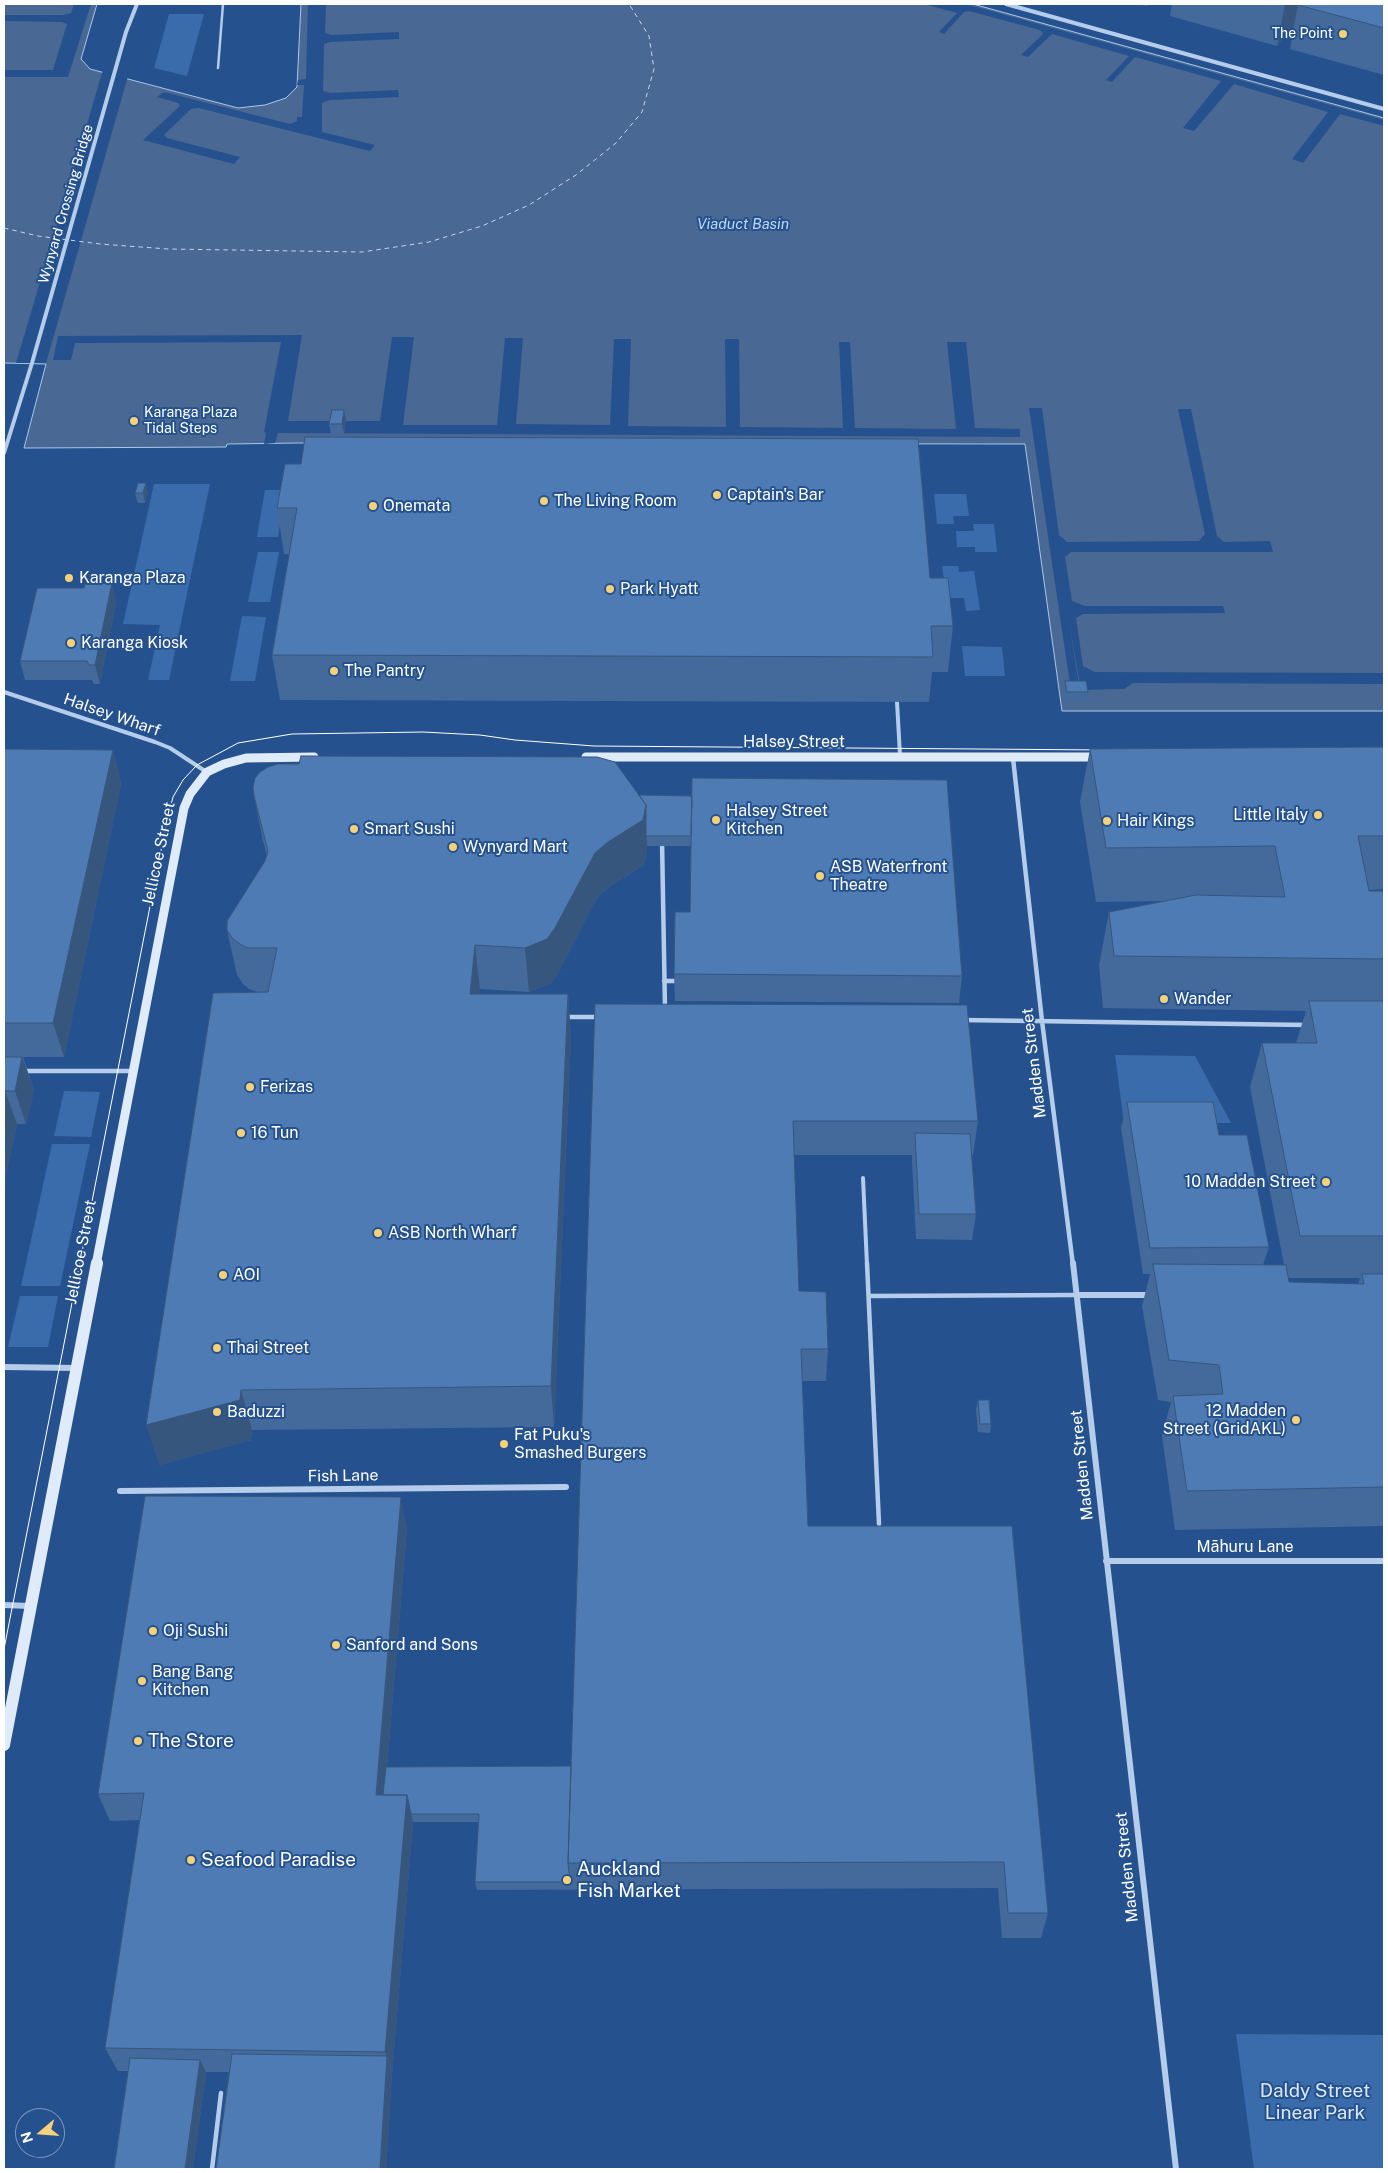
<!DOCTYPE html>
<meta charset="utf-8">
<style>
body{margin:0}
#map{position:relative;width:1388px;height:2173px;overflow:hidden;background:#25528e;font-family:"Public Sans",sans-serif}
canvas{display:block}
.frame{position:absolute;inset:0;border:5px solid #fff;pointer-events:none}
.north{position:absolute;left:15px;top:2108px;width:50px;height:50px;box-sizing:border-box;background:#25528e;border:1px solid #7c97bb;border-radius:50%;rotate:252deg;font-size:14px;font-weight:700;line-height:20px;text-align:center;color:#fff}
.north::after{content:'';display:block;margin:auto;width:18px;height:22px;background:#f5d279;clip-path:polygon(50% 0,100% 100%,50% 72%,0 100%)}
</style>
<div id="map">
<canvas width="1388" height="2173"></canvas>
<div class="frame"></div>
<div class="north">N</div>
</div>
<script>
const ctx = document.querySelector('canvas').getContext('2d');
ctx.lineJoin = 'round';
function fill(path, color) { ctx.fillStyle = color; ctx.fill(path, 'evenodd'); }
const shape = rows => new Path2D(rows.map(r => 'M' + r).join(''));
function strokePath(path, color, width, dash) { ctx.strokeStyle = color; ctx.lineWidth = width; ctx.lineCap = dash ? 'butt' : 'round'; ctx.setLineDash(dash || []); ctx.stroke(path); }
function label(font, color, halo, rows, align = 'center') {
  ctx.font = font + ' "Public Sans",sans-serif'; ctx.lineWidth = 4; ctx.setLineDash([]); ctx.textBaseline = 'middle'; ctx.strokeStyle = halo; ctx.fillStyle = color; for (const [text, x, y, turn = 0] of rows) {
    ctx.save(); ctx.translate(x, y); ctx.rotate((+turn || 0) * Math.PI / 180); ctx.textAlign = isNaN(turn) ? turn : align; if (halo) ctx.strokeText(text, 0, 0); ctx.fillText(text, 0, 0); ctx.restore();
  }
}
fill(shape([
 [169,14,204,14,187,76,154,68],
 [154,484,210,484,169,680,148,680,160,625,123,624],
 [265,490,286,490,278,537,257,537],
 [934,494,966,494,969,516,953,516,954,524,937,524],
 [973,524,994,524,997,552,975,552,975,547,957,547,956,531,974,531],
 [258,552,279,552,270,602,248,602],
 [942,566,958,566,959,572,974,571,980,610,966,611,964,598,947,598],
 [242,616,266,617,255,681,230,681],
 [962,646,1002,647,1005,676,965,676],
 [1115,1055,1195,1056,1231,1123,1124,1123],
 [64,1091,100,1092,91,1137,54,1136],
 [52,1144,90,1144,60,1286,21,1286],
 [20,1296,58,1296,48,1347,8,1347],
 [1236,2034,1384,2035,1384,2169,1254,2169]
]), '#3a6cab');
const water = shape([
 [4,4,97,4,81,59,90,69,238,108,265,105,286,98,297,87,301,4,973,4,1384,118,1384,711,1062,711,1025,444,298,443,227,444,226,447,24,448,46,364,4,363,4,4]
]);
fill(water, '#496893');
strokePath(water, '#a9c8ec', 1);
fill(shape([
 [74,4,91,4,68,77,4,77,4,70,53,70,67,24,62,22,4,21,4,15,63,15,71,13],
 [308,4,326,4,325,33,331,35,399,32,399,39,330,42,324,44,323,91,330,93,398,90,399,97,330,100,322,103,322,132,375,145,370,151,199,108,191,109,164,135,167,138,240,157,234,164,143,140,180,106,178,103,157,97,164,92,290,124,297,121,297,117,302,117,304,85,297,85,298,80,306,79],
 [924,4,966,4,1384,120,1384,126,1340,114,1303,163,1292,159,1328,112,1234,84,1194,131,1183,128,1221,81,1135,57,1112,82,1106,80,1129,56,1052,34,1028,57,1021,55,1043,34,1040,30,969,11,964,12,944,34,939,32,957,13],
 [103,70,128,76,46,363,16,363],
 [302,335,288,421,380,421,392,337,414,337,403,425,497,425,505,338,523,338,516,424,610,425,614,339,631,339,628,426,726,427,725,339,739,339,740,427,843,428,839,342,850,342,855,428,956,429,947,342,966,342,975,428,1020,429,1020,437,278,433,275,443,264,444,266,433,264,432,281,342,75,343,71,360,53,360,58,336],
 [1029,408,1042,408,1059,535,1067,542,1199,541,1205,534,1178,409,1191,409,1217,536,1224,542,1270,541,1273,552,1071,552,1065,557,1072,601,1085,606,1223,606,1225,613,1083,614,1076,618,1083,666,1095,672,1384,673,1384,684,1133,683,1124,689,1081,690,1069,622,1080,691,1071,691]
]), '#25528e');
strokePath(shape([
 [4,228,38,236,100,244,168,249,362,252,429,242,482,226,529,205,576,175,616,143,642,112,654,69,649,36,629,4]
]), '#c1d7f2', 1, [4.5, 4]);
strokePath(shape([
 [218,68,223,4]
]), '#b5cdeb', 2.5);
strokePath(shape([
 [4,692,155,742,170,748,205,771],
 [897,702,900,755],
 [863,1178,867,1265]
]), '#b5cdeb', 4);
strokePath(shape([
 [867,1263,879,1524],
 [869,1296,1077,1295],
 [212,2169,221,2093]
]), '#b5cdeb', 4.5);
strokePath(shape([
 [1006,4,1384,109],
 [4,453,32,363,126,32,137,4]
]), '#b5cdeb', 4);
strokePath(shape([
 [1013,758,1042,1021,1073,1265],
 [662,840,665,1009],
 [664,981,675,981],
 [563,1017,599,1017],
 [963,1020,1307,1025],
 [22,1071,132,1071]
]), '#b5cdeb', 4.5);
strokePath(shape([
 [1073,1263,1176,2169],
 [1077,1295,1151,1295],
 [4,1367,75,1368],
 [120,1491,566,1487],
 [1106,1561,1384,1561],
 [4,1605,30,1606]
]), '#b5cdeb', 6);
strokePath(shape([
 [586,757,1101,757],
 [96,1265,184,808,190,794,207,772,224,764,246,758,314,757]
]), '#e0ebf9', 9);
strokePath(shape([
 [4,1745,97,1263]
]), '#e0ebf9', 12);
strokePath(shape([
 [4,1649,166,825,173,797,183,780,197,765,238,743,292,734,423,732,480,735,515,740,594,746,1104,750]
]), '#fff', 1);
fill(shape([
 [1137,4,1149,4,1147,6],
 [1172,4,1384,4,1384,75,1290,49,1294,25,1277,46,1170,16],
 [344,410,346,420,344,434,331,434,329,424],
 [285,464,930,578,953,626,948,672,932,672,929,702,280,700,272,655,289,554,284,554,277,508],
 [135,493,148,493,145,503,138,503],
 [116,603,100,684,94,684,92,680,25,680,20,661],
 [1065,681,1088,692,1086,702,1066,702,1064,691],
 [1384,747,1384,889,1369,890,1369,891,1384,891,1384,1524,1383,1526,1175,1530,1162,1436,1171,1402,1158,1400,1142,1306,1150,1274,1143,1274,1121,1128,1127,1102,1219,1135,1269,1247,1263,1265,1284,1265,1250,1087,1262,1043,1296,1043,1306,1011,1103,1008,1099,965,1109,912,1165,901,1096,902,1080,802,1090,749],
 [1289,1278,1360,1278,1358,1284,1289,1282],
 [4,749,113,750,121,784,64,1057,23,1057,34,1090,26,1124,17,1124,4,1183],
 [639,795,962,976,959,1003,675,1001,674,974,690,912,691,846,647,846,647,850,644,865,609,887,597,898,558,973,551,983,529,992,480,989,479,994,568,994,571,1038,554,1427,252,1430,251,1440,159,1465,258,992,249,989,243,984,237,975,227,930,265,861,267,856,263,841,254,796],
 [595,1004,978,1121,973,1155,971,1155,976,1214,972,1240,916,1239,912,1160,912,1155,794,1155,799,1291,828,1349,826,1381,802,1381,808,1526,1048,1913,1041,1938,1002,1938,998,1888,477,1890,475,1882,479,1822,413,1822,392,2074,386,2169,216,2169,229,2072,206,2072,193,2169,114,2169,128,2071,118,2071,105,2048,140,1820,110,1821,98,1794,407,1528,387,1767,571,1766],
 [978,1400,991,1424,990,1433,978,1432,976,1409]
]), '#436a9b');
fill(shape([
 [1285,4,1305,4,1298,5,1294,25,1277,46],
 [344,410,346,420,344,434,342,424],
 [146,483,148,493,145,503,143,493],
 [112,583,116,603,100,684,95,665],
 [113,750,121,784,64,1057,53,1023],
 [646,805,647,850,644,865,609,887,597,898,558,973,551,983,529,992,525,948,595,853],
 [475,945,480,989,475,1038,470,994],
 [568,994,571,1038,554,1427,551,1386],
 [22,1057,34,1090,26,1124,15,1091],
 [5,1091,17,1124,4,1183,4,1097],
 [241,1390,252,1430,251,1440,159,1465,146,1425],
 [401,1497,407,1528,383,1814,376,1795],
 [407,1795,413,1822,392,2074,385,2052],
 [387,2056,392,2074,386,2169,380,2169],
 [200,2060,206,2072,193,2169,185,2169]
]), '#37567e');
const building = shape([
 [1300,4,1384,4,1384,28,1298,5,1300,4],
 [332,410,344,410,342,424,329,424,332,410],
 [305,437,918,439,930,578,948,578,953,626,931,626,933,657,272,655,297,508,277,508,285,464,301,464,305,437],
 [138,483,146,483,143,493,135,493,138,483],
 [112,583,95,665,89,665,87,661,20,661,37,588,84,588,85,584,112,583],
 [1065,681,1086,681,1088,692,1067,692,1065,681],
 [1384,747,1384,836,1358,836,1369,891,1384,891,1384,959,1114,956,1109,912,1196,895,1285,897,1275,846,1106,848,1090,749,1384,747],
 [4,749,113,750,53,1023,4,1023,4,749],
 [301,756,597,757,615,762,646,805,643,820,608,842,595,853,555,928,547,939,525,948,475,945,470,994,568,994,551,1386,241,1390,240,1400,146,1425,213,993,268,992,277,948,248,948,240,944,233,939,227,930,227,921,265,861,268,851,254,796,253,787,255,778,260,772,268,767,278,764,299,764,301,756],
 [692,778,947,780,962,976,674,974,675,912,690,912,692,778],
 [639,795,692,796,691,836,646,836,646,805,639,795],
 [1309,1001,1384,1001,1384,1236,1300,1236,1262,1043,1317,1043,1309,1001],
 [595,1004,967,1005,978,1121,793,1121,799,1291,826,1292,828,1349,801,1349,808,1526,1012,1526,1048,1913,1008,1913,1004,1862,568,1863,595,1004],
 [4,1057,22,1057,15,1091,5,1091,4,1097,4,1057],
 [1127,1102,1213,1102,1219,1135,1247,1135,1269,1247,1150,1248,1127,1102],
 [915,1133,970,1134,976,1214,919,1214,915,1133],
 [1153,1264,1286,1265,1289,1282,1364,1284,1362,1274,1384,1274,1384,1487,1187,1491,1173,1396,1223,1394,1219,1365,1169,1360,1153,1264],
 [978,1400,989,1400,991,1424,980,1424,978,1400],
 [145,1496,401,1497,376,1795,407,1795,385,2052,105,2048,144,1793,98,1794,145,1496],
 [571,1766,568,1863,570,1882,475,1882,479,1814,411,1814,407,1795,383,1795,386,1767,571,1766],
 [232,2054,387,2056,380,2169,216,2169,232,2054],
 [130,2058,200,2060,185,2169,114,2169,130,2058]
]);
fill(building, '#4e7bb4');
strokePath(building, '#37567e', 1);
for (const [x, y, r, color] of [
 [1343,34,5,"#f5d279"],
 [134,421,5,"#f5d279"],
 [717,495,5,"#f5d279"],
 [544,501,5,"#f5d279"],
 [373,506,5,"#f5d279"],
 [69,578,5,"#f5d279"],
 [610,589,5,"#f5d279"],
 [71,643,5,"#f5d279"],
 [334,671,5,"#f5d279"],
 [1318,815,5,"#f5d279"],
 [716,820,5,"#f5d279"],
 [1107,821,5,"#f5d279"],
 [354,829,5,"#f5d279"],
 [453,847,5,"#f5d279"],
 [820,876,5,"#f5d279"],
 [1164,999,5,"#f5d279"],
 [250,1087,5,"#f5d279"],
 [241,1133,5,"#f5d279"],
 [1326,1182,5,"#f5d279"],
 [378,1233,5,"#f5d279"],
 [223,1275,5,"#f5d279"],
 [217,1348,5,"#f5d279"],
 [217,1412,5,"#f5d279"],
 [1296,1420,5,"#f5d279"],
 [504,1444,5,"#f5d279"],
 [153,1631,5,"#f5d279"],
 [336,1645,5,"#f5d279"],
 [142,1681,5,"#f5d279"],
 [138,1741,5,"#f5d279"],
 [191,1860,5,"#f5d279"],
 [567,1880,5,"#f5d279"]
]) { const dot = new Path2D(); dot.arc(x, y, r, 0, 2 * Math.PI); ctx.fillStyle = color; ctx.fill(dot); strokePath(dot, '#25528e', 2); }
label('14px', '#fff', '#25528e', [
 ["The Point",1333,34],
 ["Karanga Plaza",144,413,"left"],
 ["Tidal Steps",144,429,"left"]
], 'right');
label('14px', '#fff', '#25528e', [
 ["Wynyard Crossing Bridge",66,204,-74]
]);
label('italic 15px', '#c1d7f2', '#25528e', [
 ["Viaduct Basin",743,224]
]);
label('16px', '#fff', '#25528e', [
 ["Captain's Bar",727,495],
 ["The Living Room",554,501],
 ["Onemata",383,506],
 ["Karanga Plaza",79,578],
 ["Park Hyatt",620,589],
 ["Karanga Kiosk",81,643],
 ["The Pantry",344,671],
 ["Halsey Street",726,811],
 ["Kitchen",726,829],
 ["Little Italy",1308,815,"right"],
 ["Hair Kings",1117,821],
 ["Smart Sushi",364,829],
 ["Wynyard Mart",463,847],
 ["ASB Waterfront",830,867],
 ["Theatre",830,885],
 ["Wander",1174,999],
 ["Ferizas",260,1087],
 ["16 Tun",251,1133],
 ["10 Madden Street",1316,1182,"right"],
 ["ASB North Wharf",388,1233],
 ["AOI",233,1275],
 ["Thai Street",227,1348],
 ["12 Madden",1286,1411,"right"],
 ["Street (GridAKL)",1286,1429,"right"],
 ["Baduzzi",227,1412],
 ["Fat Puku's",514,1435],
 ["Smashed Burgers",514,1453],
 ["Oji Sushi",163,1631],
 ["Sanford and Sons",346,1645],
 ["Bang Bang",152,1672],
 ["Kitchen",152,1690]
], 'left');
label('16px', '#fff', '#25528e', [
 ["Halsey Wharf",112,715,19],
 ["Halsey Street",794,742],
 ["Jellicoe Street",159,854,-78],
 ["Madden Street",1034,1063,-97],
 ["Jellicoe Street",81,1252,-79],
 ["Madden Street",1082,1465,-96],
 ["Fish Lane",343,1476,-1],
 ["Māhuru Lane",1245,1547],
 ["Madden Street",1127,1867,-96]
]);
label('19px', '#fff', '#25528e', [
 ["The Store",148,1741],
 ["Seafood Paradise",201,1860],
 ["Auckland",577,1869],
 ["Fish Market",577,1891]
], 'left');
label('19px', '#dae7f8', '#25528e', [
 ["Daldy Street",1315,2091],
 ["Linear Park",1315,2113]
]);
</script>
